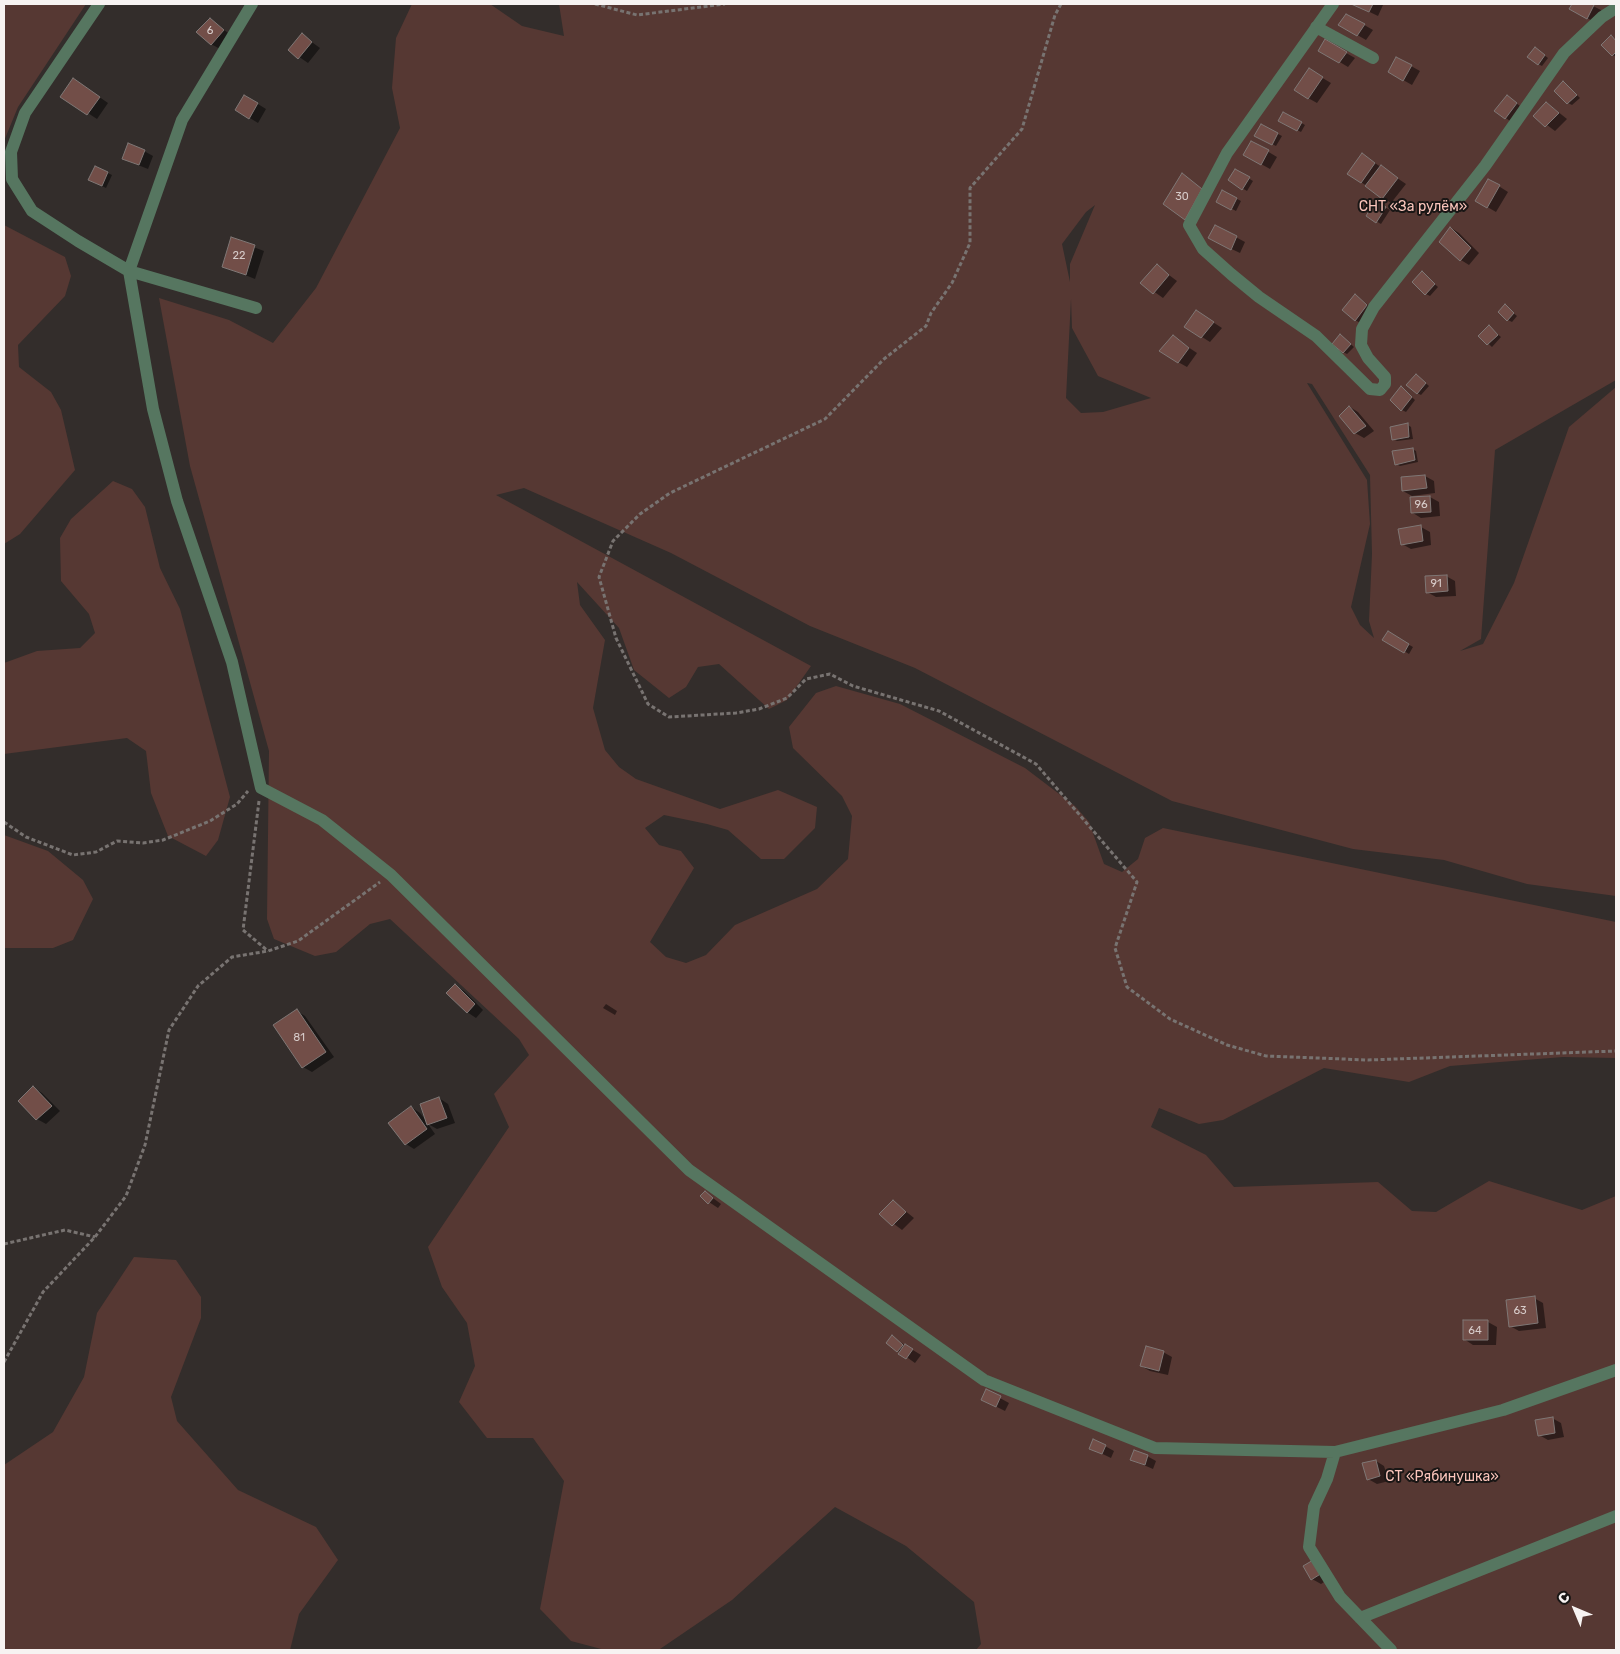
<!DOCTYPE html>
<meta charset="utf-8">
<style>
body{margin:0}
#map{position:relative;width:1620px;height:1654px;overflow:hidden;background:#332d2b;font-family:Rubik,sans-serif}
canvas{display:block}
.frame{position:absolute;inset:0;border:5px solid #f7f3f2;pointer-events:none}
.north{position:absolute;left:1550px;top:1584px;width:50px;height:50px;-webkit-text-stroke:4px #191615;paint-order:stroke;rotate:315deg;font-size:14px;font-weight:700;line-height:20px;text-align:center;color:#f7f3f2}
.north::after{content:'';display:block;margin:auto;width:18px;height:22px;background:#f7f3f2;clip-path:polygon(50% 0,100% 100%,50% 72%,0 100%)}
</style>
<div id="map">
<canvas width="1620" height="1654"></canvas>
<div class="frame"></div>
<div class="north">С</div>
</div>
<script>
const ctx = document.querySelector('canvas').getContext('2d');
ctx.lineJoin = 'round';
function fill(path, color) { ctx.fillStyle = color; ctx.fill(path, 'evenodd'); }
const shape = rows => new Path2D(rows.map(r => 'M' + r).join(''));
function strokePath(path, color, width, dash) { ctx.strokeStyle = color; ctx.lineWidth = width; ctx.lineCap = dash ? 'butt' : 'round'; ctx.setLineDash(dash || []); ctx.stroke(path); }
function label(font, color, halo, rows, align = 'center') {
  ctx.font = font + ' Rubik,sans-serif'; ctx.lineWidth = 4; ctx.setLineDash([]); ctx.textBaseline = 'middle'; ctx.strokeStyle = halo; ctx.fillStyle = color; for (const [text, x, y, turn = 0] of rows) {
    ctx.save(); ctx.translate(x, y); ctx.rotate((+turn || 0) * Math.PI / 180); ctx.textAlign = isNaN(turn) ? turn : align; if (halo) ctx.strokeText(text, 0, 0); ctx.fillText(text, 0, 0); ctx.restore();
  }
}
fill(shape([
 [4,4,86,4,18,107,4,141],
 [412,4,490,4,522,26,564,36,559,4,1616,4,1616,380,1495,450,1481,639,1460,651,1483,644,1514,583,1569,427,1616,387,1616,896,1527,884,1444,860,1353,849,1172,801,915,668,810,626,671,553,524,488,496,495,811,666,787,700,769,709,719,664,698,667,686,687,669,698,634,670,619,628,577,582,580,605,605,640,593,708,605,750,619,767,636,779,720,809,778,790,817,807,815,828,784,859,761,859,728,830,707,824,664,815,645,828,659,845,681,851,694,868,650,942,666,957,686,963,706,955,735,925,817,889,848,859,852,816,842,796,793,748,789,727,816,693,836,686,900,704,1025,768,1075,806,1089,822,1104,864,1122,872,1138,859,1145,838,1163,828,1616,922,1616,1058,1563,1057,1450,1066,1409,1082,1324,1068,1223,1120,1199,1124,1159,1108,1151,1127,1206,1155,1234,1187,1378,1182,1412,1211,1436,1212,1489,1181,1582,1210,1616,1196,1616,1650,976,1650,981,1644,974,1602,906,1546,835,1507,732,1600,660,1649,605,1650,571,1641,540,1609,564,1481,533,1438,487,1438,459,1402,475,1366,467,1323,442,1287,428,1247,509,1127,494,1094,529,1055,519,1039,390,919,370,924,336,952,315,956,274,939,267,919,269,751,190,466,159,298,229,320,273,343,316,288,400,128,392,88,396,38],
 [1095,205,1070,264,1070,282,1062,244,1086,212],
 [1071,299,1072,328,1098,376,1151,398,1103,412,1081,413,1066,398],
 [1307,383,1312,384,1370,475,1372,554,1369,621,1374,638,1360,625,1351,607,1370,524,1367,480],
 [4,225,65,257,71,276,65,296,18,345,19,367,51,392,61,410,75,470,20,534,4,544],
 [113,481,132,489,145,507,160,568,180,609,230,797,218,840,206,856,168,836,151,793,146,751,127,738,4,754,4,663,37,651,80,648,95,633,89,614,61,581,60,538,71,519],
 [4,835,48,851,83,880,93,899,73,940,53,948,4,948],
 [134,1257,176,1260,201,1297,201,1318,171,1397,177,1421,238,1490,316,1527,338,1560,299,1614,290,1650,4,1650,4,1465,53,1432,84,1377,97,1313]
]), '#563833');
fill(shape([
 [1353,4,1381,4,1383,5,1378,16],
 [1573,4,1589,4,1603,11,1596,23,1571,9],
 [1347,15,1373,30,1366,40,1340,25],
 [210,19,232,36,220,49,211,44],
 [302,35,320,48,308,63,289,50],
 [1611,37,1616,40,1616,57,1613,55],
 [1325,41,1355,58,1348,67,1320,50],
 [1539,51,1548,58,1542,66,1538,64],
 [1411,66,1420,71,1412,85,1389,72],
 [1309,70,1331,83,1317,103,1308,98],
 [1564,82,1580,98,1572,105,1568,103],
 [82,85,108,103,97,119,62,96],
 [245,96,266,109,258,123,237,110],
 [1511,99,1520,106,1510,121,1496,111],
 [1547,103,1567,119,1555,131,1535,116],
 [1284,113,1305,125,1301,132,1279,121],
 [1262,126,1282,136,1276,146,1256,136],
 [1252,142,1277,157,1270,169,1245,155],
 [144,151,153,156,148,169,123,159],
 [1363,155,1406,184,1391,203,1361,182],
 [95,167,112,175,106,188,94,182],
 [1235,170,1253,181,1247,191,1229,180],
 [1489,180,1508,192,1496,212,1477,201],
 [1222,191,1241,201,1236,211,1217,201],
 [1376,202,1390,210,1381,224,1367,216],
 [1215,226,1245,242,1240,253,1219,243],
 [1451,228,1459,233,1479,253,1469,265,1461,260],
 [232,239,264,251,255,279,223,266],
 [1157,266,1177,281,1163,298,1142,283],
 [1422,273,1438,287,1430,296,1426,294],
 [1355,295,1376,311,1364,325,1355,320],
 [1505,306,1517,316,1512,322,1508,320],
 [1205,317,1222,328,1210,342,1202,337],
 [1489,327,1501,337,1492,347,1480,336],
 [1173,337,1197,353,1187,367,1178,362],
 [1344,338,1354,347,1347,354,1343,352],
 [1420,378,1429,386,1421,395,1417,393],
 [1402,388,1415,400,1406,412,1402,410],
 [1350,407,1358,412,1374,431,1364,438,1355,433],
 [1408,425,1411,427,1413,439,1397,441,1393,439],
 [1412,449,1416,451,1418,462,1400,466,1396,464],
 [1425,476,1434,481,1435,493,1412,496,1403,491],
 [1430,497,1439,502,1440,516,1421,518,1413,513,1411,498],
 [1421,527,1430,532,1431,545,1411,549,1402,544],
 [1446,576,1455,581,1456,596,1436,597,1427,592],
 [1388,633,1413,647,1409,654,1384,639],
 [455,986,464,991,483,1010,476,1018,467,1012],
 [606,1004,617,1011,615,1015,603,1008],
 [297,1011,305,1016,334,1057,312,1072,303,1067],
 [34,1088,42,1093,60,1111,46,1124,37,1119,20,1101],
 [439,1098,448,1104,455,1123,437,1129,428,1124,435,1134,414,1149,406,1144,411,1107,420,1113,427,1122],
 [705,1192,721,1204,718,1208,709,1202],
 [893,1201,914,1218,902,1230,881,1214],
 [1534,1298,1543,1303,1546,1328,1519,1331,1510,1326],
 [1488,1322,1497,1327,1496,1345,1473,1345,1464,1339],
 [892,1337,921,1355,915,1363,898,1351],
 [1163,1352,1172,1357,1168,1375,1150,1371,1141,1366],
 [987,1391,1009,1403,1005,1411,991,1404],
 [1552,1418,1561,1423,1564,1437,1548,1440,1539,1435],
 [1105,1446,1114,1451,1111,1458,1090,1448],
 [1147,1456,1156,1461,1153,1469,1132,1460],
 [1376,1461,1384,1466,1389,1481,1377,1484,1368,1479],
 [1305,1567,1330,1578,1321,1584,1312,1579]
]), '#0007');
const building = shape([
 [1351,4,1373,4,1369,12,1351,4],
 [1572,4,1592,4,1594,5,1587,19,1569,9,1572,4],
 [1346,14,1365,24,1357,36,1338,25,1346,14],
 [210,18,224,30,211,45,196,32,210,18],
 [302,33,312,42,298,59,288,50,302,33],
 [1611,35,1616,41,1616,52,1612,56,1601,45,1611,35],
 [1325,39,1347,52,1339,63,1318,51,1325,39],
 [1535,47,1545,55,1538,65,1527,57,1535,47],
 [1396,57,1412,65,1403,81,1388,72,1396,57],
 [1309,68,1323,77,1308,99,1294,90,1309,68],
 [73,78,100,97,87,115,60,97,73,78],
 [1563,81,1577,95,1567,104,1554,91,1563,81],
 [244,95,258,103,249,119,235,110,244,95],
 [1507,95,1517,103,1505,119,1494,111,1507,95],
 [1546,102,1559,113,1545,127,1533,116,1546,102],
 [1283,112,1302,122,1297,131,1278,121,1283,112],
 [1261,124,1278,133,1272,145,1254,136,1261,124],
 [1251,141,1269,150,1261,165,1243,155,1251,141],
 [128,143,145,150,139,165,122,159,128,143],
 [1362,153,1375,163,1361,183,1347,174,1362,153],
 [1381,165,1398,178,1382,199,1365,186,1381,165],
 [95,166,108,172,102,186,88,180,95,166],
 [1235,169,1250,177,1242,190,1228,180,1235,169],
 [1182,173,1202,189,1185,220,1163,204,1182,173],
 [1488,179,1500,185,1487,208,1475,201,1488,179],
 [1222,190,1237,198,1231,210,1216,202,1222,190],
 [1376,200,1386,207,1376,223,1366,216,1376,200],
 [1215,225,1237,236,1231,250,1208,238,1215,225],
 [1450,227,1471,248,1460,261,1439,242,1450,227],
 [231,237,255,245,246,275,222,267,231,237],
 [1157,264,1169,275,1153,294,1140,283,1157,264],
 [1422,271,1435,284,1425,295,1412,282,1422,271],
 [1355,294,1367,305,1355,321,1342,310,1355,294],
 [1505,304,1514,313,1507,321,1498,312,1505,304],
 [1196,310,1214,322,1201,338,1184,327,1196,310],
 [1489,325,1498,335,1487,345,1478,336,1489,325],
 [1340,334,1351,344,1343,353,1332,344,1340,334],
 [1173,335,1189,348,1178,363,1159,351,1173,335],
 [1416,374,1426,383,1417,394,1406,385,1416,374],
 [1401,386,1412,397,1401,411,1390,400,1401,386],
 [1349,406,1366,426,1354,434,1339,416,1349,406],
 [1408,423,1409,437,1392,440,1390,427,1408,423],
 [1413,448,1415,460,1395,465,1392,451,1413,448],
 [1425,475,1427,488,1402,491,1401,477,1425,475],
 [1430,496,1431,512,1411,513,1410,497,1430,496],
 [1421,525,1423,541,1401,545,1398,529,1421,525],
 [1447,575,1448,591,1426,593,1425,576,1447,575],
 [1388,631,1409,644,1404,653,1382,640,1388,631],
 [455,984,475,1004,467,1013,446,993,455,984],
 [297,1009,326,1052,302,1068,273,1025,297,1009],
 [33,1086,52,1106,36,1120,18,1101,33,1086],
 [439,1097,447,1118,427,1125,420,1104,439,1097],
 [411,1106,427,1129,405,1145,388,1123,411,1106],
 [705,1191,713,1198,708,1204,700,1196,705,1191],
 [893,1200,906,1212,892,1226,879,1214,893,1200],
 [1535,1296,1538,1323,1509,1327,1506,1300,1535,1296],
 [1463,1320,1488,1320,1488,1340,1463,1340,1463,1320],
 [892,1335,903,1345,897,1352,886,1343,892,1335],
 [905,1344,913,1349,906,1359,898,1354,905,1344],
 [1146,1346,1164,1351,1159,1371,1140,1366,1146,1346],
 [986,1389,1001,1396,996,1407,981,1400,986,1389],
 [1553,1417,1555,1433,1538,1436,1535,1420,1553,1417],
 [1093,1439,1106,1445,1102,1454,1089,1449,1093,1439],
 [1134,1450,1148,1455,1145,1465,1130,1460,1134,1450],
 [1376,1460,1380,1476,1367,1480,1362,1463,1376,1460],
 [1315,1559,1322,1573,1311,1580,1303,1566,1315,1559]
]);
fill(building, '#724e48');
strokePath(building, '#7f7775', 1);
strokePath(shape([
 [595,4,637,15,725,4],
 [1061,4,1055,15,1022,129,970,188,970,243,952,283,931,313,926,326,884,359,825,419,670,493,640,514,613,541,599,577,616,638,648,704,669,717,736,713,759,709,787,698,806,679,830,674,853,686,939,711,1036,764,1137,882,1115,948,1127,987,1170,1019,1227,1045,1266,1056,1368,1060,1616,1051],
 [259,801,243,930,268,951],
 [4,822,26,837,73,855,96,852,117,841,143,843,163,840,210,821,237,804,248,791],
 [4,1244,65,1230,95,1237],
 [4,1362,43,1292,95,1237,126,1196,145,1145,169,1030,198,986,232,957,268,951,298,941,380,882]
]), '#787371', 3, [4, 2.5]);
strokePath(shape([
 [99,4,25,113,11,152,12,179,32,211,78,241,129,271,256,308],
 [252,4,182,120,129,271,153,409,177,501,232,662,261,788,322,820,391,875,689,1170,984,1380,1155,1448,1335,1452,1503,1410,1616,1370],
 [1333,4,1227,153,1189,225,1203,249,1231,274,1259,297,1316,336,1370,389,1380,390,1385,384,1385,377,1368,358,1361,345,1362,329,1374,307,1485,166,1564,53,1602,17,1616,8],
 [1316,27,1373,58],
 [1335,1452,1327,1479,1314,1507,1309,1547,1340,1597,1391,1650],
 [1360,1618,1616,1516]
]), '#567660', 12);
label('11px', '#d6cac8', null, [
 ["6",210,31],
 ["30",1182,197],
 ["22",239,256],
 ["96",1421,505],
 ["91",1436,584],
 ["81",299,1038],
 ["63",1520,1311],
 ["64",1475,1331]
]);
label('14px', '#fbc5bb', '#191615', [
 ["СНТ «За рулём»",1413,207],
 ["СТ «Рябинушка»",1442,1477]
]);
</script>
